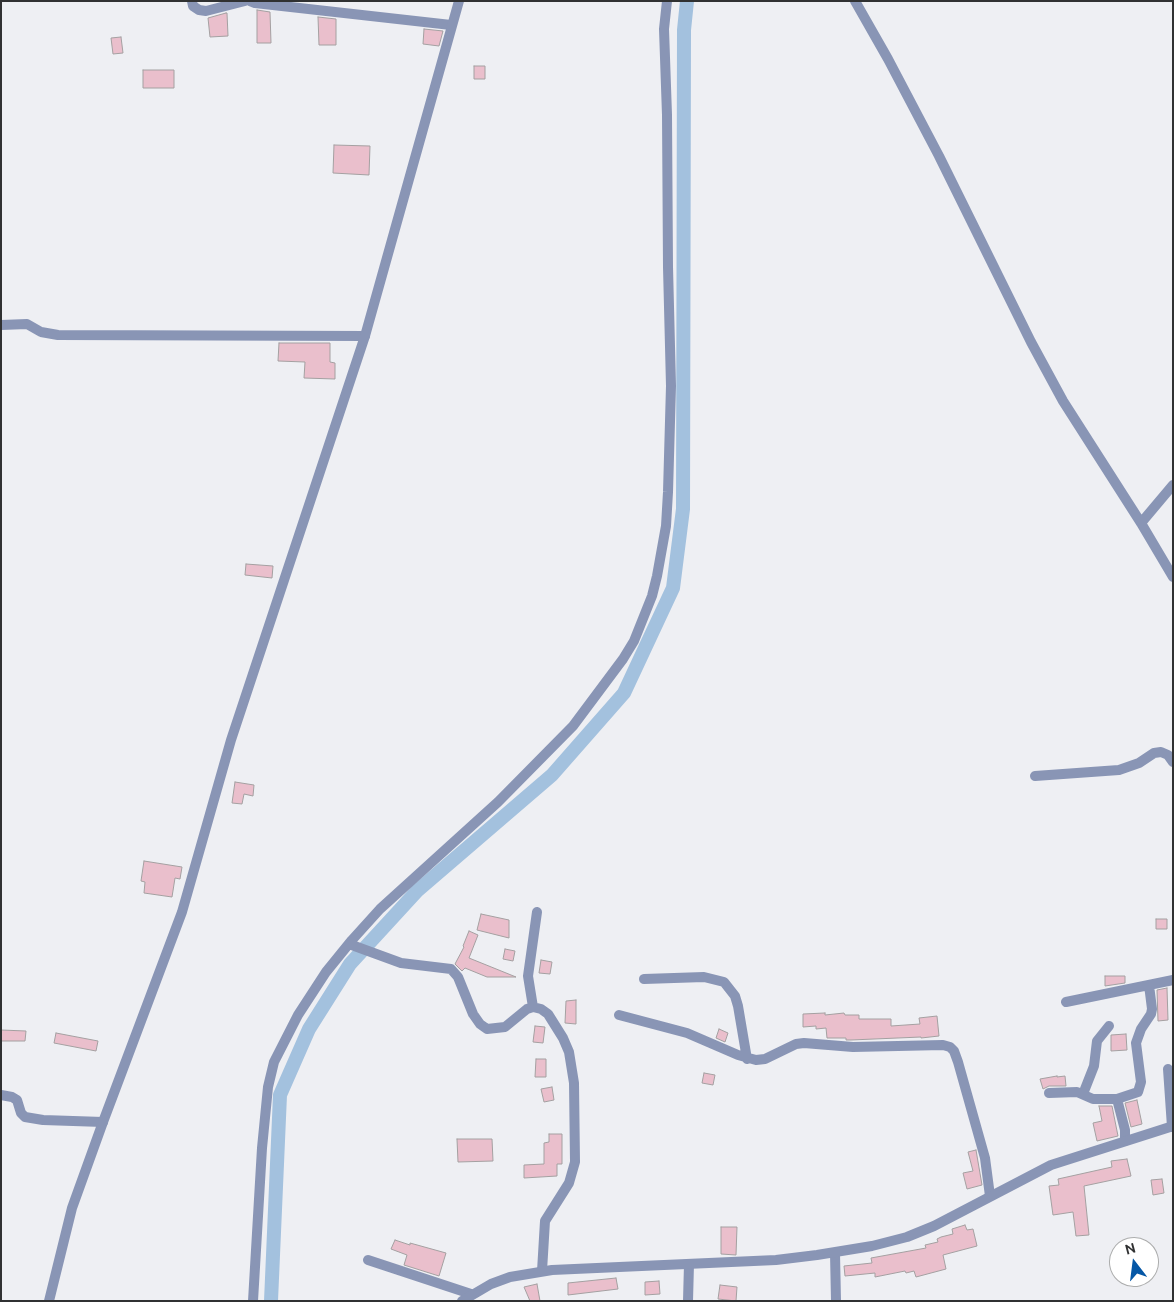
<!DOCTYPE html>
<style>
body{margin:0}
#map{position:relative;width:1174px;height:1302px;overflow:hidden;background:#eeeff3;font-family:Ubuntu,sans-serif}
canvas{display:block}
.frame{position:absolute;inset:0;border:2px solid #303132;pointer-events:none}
.north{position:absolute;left:1109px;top:1237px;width:50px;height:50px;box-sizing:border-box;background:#fff;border:1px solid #acadad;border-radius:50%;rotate:345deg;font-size:14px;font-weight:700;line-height:20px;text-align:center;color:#303132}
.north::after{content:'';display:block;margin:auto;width:18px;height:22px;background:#0557a6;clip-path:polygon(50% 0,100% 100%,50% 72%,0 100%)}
</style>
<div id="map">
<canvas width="1174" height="1302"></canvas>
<div class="frame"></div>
<div class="north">N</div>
</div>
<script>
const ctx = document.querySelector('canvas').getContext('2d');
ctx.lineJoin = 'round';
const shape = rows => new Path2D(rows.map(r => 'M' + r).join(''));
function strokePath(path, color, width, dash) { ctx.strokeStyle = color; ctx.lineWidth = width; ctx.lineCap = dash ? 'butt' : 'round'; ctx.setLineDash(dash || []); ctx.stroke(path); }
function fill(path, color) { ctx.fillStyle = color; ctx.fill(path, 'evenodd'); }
strokePath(shape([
 [271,1301,280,1095,309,1029,350,964,417,891,552,775,624,693,673,588,683,509,684,30,687,1]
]), '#a3c1de', 14);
const building = shape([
 [257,10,270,12,271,43,257,43,257,10],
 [226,13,227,13,228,36,210,37,208,18,226,13],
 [318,17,336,19,336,45,319,45,318,17],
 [424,29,443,31,439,46,423,44,424,29],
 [121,37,123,53,113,54,111,38,121,37],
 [474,66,485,66,485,79,474,79,474,66],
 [143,70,174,70,174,88,143,88,143,70],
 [334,145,370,146,369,175,333,173,334,145],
 [279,343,330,343,330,362,335,363,335,379,304,378,305,362,278,361,279,343],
 [246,564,273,566,272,578,245,575,246,564],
 [235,782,254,785,253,796,244,794,242,804,232,803,235,782],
 [144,861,182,867,180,879,175,878,172,897,144,893,145,882,141,881,144,861],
 [481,914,509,920,509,938,477,930,481,914],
 [1156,919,1167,919,1167,929,1156,929,1156,919],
 [469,931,478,935,469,958,516,977,487,977,465,968,462,971,455,964,464,947,463,946,469,931],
 [505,949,515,951,513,961,503,959,505,949],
 [541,960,552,962,550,974,539,973,541,960],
 [1105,976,1125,976,1125,983,1105,986,1105,976],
 [1167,988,1168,1020,1158,1021,1157,990,1167,988],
 [576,1000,576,1024,565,1023,566,1001,576,1000],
 [825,1013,825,1015,844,1013,845,1015,859,1015,859,1019,891,1019,891,1026,920,1024,919,1018,937,1016,939,1036,921,1038,921,1037,851,1040,846,1040,846,1038,827,1038,826,1028,816,1029,816,1026,803,1027,803,1014,825,1013],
 [535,1026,545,1027,543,1043,533,1042,535,1026],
 [719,1029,728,1033,725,1042,716,1038,719,1029],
 [1,1030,26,1031,25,1041,1,1041,1,1030],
 [56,1033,98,1041,96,1051,54,1043,56,1033],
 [1126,1034,1127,1050,1111,1051,1111,1035,1126,1034],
 [536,1059,546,1059,546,1077,535,1077,536,1059],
 [704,1073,715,1075,713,1085,702,1083,704,1073],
 [1057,1076,1057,1077,1065,1076,1066,1086,1049,1086,1043,1089,1040,1079,1057,1076],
 [552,1087,554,1100,544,1102,541,1089,552,1087],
 [1137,1100,1142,1124,1131,1127,1125,1103,1137,1100],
 [1099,1106,1112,1106,1118,1136,1097,1141,1093,1123,1102,1121,1099,1106],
 [549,1134,562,1134,562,1164,557,1164,557,1176,524,1178,524,1165,544,1164,544,1143,549,1142,549,1134],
 [457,1139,492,1139,493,1161,458,1162,457,1139],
 [976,1150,982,1185,967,1189,963,1173,973,1171,968,1152,976,1150],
 [1127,1159,1131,1176,1084,1186,1089,1235,1076,1236,1073,1212,1053,1215,1049,1186,1059,1185,1058,1179,1112,1167,1111,1161,1127,1159],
 [1162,1179,1164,1193,1153,1195,1151,1180,1162,1179],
 [965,1225,967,1230,973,1229,977,1246,943,1255,946,1269,916,1277,914,1271,906,1273,905,1271,875,1277,875,1273,845,1276,844,1266,872,1263,871,1258,926,1248,925,1245,938,1242,937,1239,941,1237,953,1234,952,1229,965,1225],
 [721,1227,737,1227,736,1255,721,1254,721,1227],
 [395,1240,410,1245,410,1243,446,1253,439,1276,404,1265,407,1255,391,1249,395,1240],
 [616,1278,618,1289,568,1295,568,1283,616,1278],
 [659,1281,660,1294,645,1295,645,1282,659,1281],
 [537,1284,540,1301,530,1301,524,1287,537,1284],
 [720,1285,737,1287,736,1301,718,1299,720,1285]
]);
fill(building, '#eabfcc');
strokePath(building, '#a4a0a1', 1);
strokePath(shape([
 [192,1,193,6,199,10,206,11,245,1],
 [250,1,255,3,451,25],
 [855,1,888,59,939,156,1031,342,1063,401,1141,523,1173,577],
 [1,325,27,324,41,332,58,335,365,336],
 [1141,523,1173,485],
 [1035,776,1119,770,1139,763,1154,753,1161,752,1168,755,1173,762],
 [349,944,401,963,451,969,458,977,473,1014,480,1024,487,1029,505,1027,527,1009,533,1007,541,1009,548,1014,563,1038,569,1052,574,1083,575,1162,569,1183,545,1221,542,1271],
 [644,979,704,977,724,982,735,996,738,1006,747,1059],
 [1066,1002,1173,980],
 [533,1007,528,976,537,912],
 [619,1015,687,1033,738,1055,756,1060,765,1059,796,1044,804,1043,853,1047,943,1045,950,1047,954,1051,958,1062,985,1158,990,1196],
 [1168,1069,1172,1127],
 [1049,1093,1077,1092,1093,1099,1117,1099,1138,1092,1141,1082,1136,1043,1141,1029,1151,1014,1152,1009,1149,985],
 [1083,1094,1094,1066,1097,1041,1109,1026],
 [1,1095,12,1097,17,1100,21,1113,25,1117,43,1120,103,1122],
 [1117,1099,1125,1130,1125,1141],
 [835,1253,836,1301],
 [368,1260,471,1294],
 [253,1301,262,1148,268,1087,274,1062,298,1015,326,972,352,940,380,909,498,802,573,726,623,659,634,641,652,596,657,576,666,526,668,492,671,386,668,267,667,115,664,29,667,1],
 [688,1301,689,1264]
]), '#8995b5', 10);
strokePath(shape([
 [49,1301,72,1208,103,1122,182,912,231,740,365,336,459,1],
 [462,1301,491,1284,510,1277,552,1270,776,1260,817,1255,872,1246,907,1237,934,1226,1051,1165,1173,1126]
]), '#8995b5', 10);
</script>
